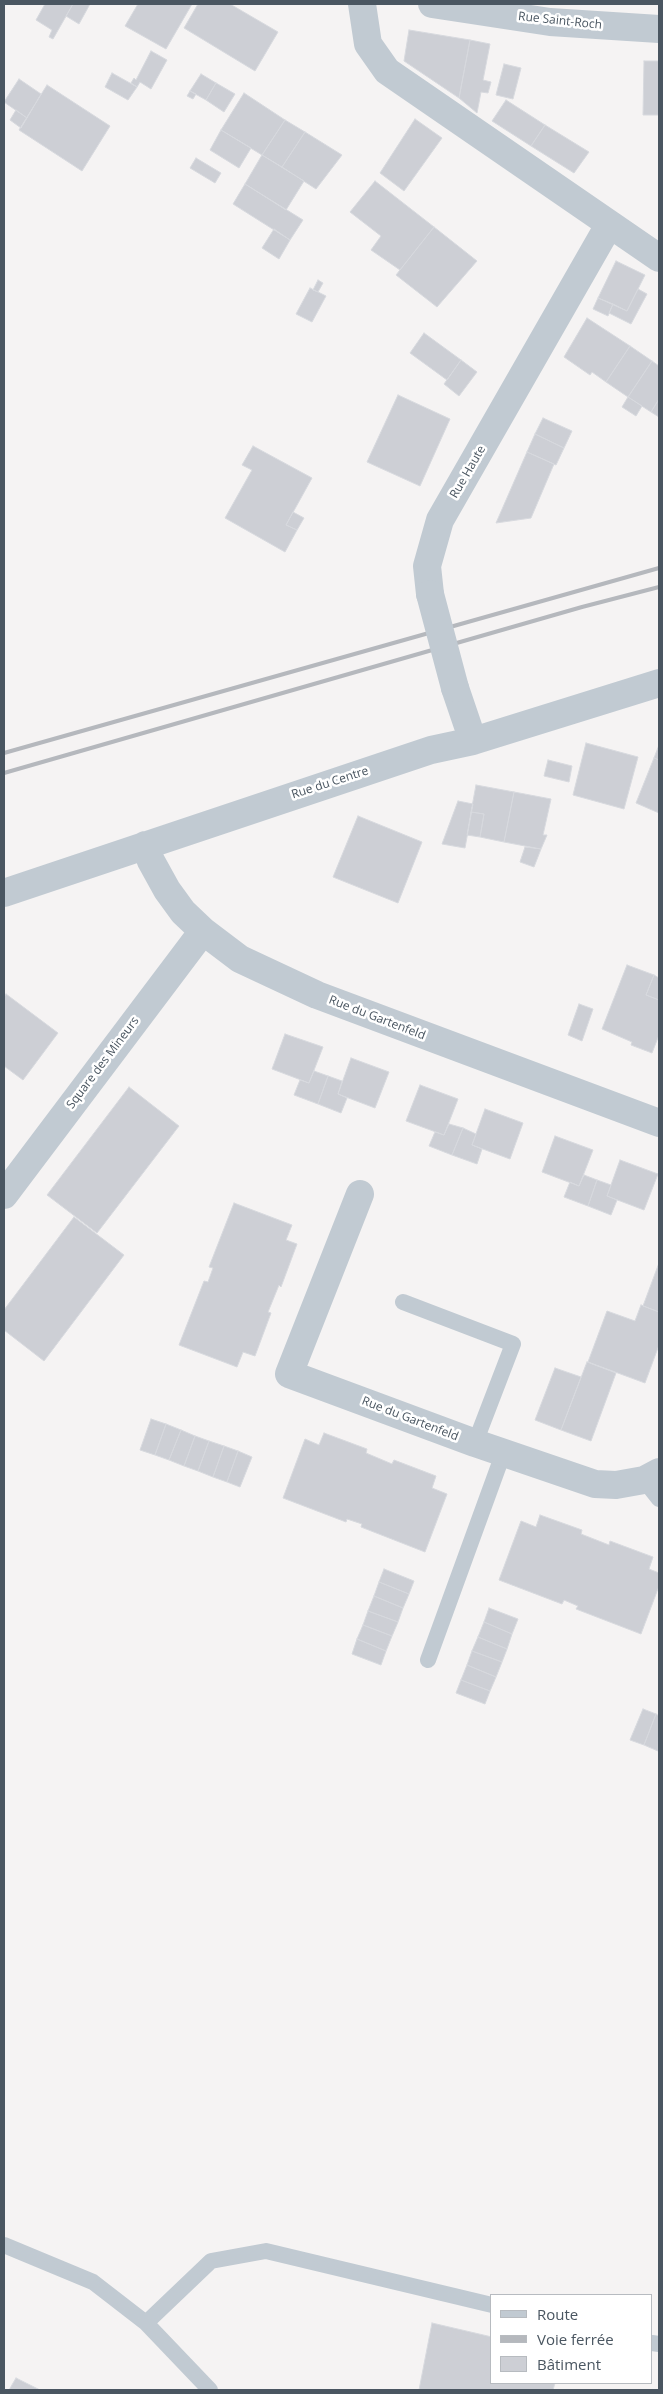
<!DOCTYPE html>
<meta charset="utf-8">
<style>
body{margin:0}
#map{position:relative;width:663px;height:2394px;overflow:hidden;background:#f5f3f3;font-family:"Open Sans",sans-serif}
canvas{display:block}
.frame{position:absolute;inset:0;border:5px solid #4a5661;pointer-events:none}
.legend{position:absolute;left:490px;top:2294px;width:162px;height:90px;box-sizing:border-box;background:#fff;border:1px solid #b7bbc0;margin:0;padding:6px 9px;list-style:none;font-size:15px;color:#4a5661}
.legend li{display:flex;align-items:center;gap:10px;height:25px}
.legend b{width:25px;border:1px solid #b7bbc0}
</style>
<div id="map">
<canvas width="663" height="2394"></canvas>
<div class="frame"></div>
<ul class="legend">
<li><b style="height:6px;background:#c1cad2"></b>Route</li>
<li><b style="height:6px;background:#b5b8bd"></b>Voie ferrée</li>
<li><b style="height:14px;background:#cdcfd5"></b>Bâtiment</li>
</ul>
</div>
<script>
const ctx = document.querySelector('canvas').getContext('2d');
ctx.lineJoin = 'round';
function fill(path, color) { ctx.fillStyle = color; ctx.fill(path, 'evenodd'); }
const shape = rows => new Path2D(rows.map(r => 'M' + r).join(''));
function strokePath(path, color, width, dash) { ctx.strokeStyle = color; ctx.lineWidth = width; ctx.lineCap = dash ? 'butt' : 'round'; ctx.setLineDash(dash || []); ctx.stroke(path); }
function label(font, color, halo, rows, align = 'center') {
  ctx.font = font + ' "Open Sans",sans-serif'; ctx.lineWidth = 5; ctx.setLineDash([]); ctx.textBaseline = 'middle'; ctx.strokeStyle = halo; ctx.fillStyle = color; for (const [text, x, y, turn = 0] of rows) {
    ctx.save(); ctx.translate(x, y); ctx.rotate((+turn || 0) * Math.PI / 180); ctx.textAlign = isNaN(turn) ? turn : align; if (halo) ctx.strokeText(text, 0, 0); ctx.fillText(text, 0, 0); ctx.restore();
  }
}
const building = shape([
 [45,4,73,4,53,39,49,37,52,30,36,20,45,4],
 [73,4,90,4,79,24,66,16,73,4],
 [138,4,192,4,166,49,125,26,138,4],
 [198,4,230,4,278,32,255,71,184,28,198,4],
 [409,30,470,40,459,98,404,61,409,30],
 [470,40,490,44,483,80,491,82,488,93,481,92,477,113,459,98,470,40],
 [151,51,167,60,151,89,140,82,137,87,131,83,134,78,136,80,151,51],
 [644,61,659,61,659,115,643,115,644,61],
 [504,64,521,68,513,99,496,95,504,64],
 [112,73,137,87,128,100,105,87,112,73],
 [201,74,216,83,206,100,190,91,201,74],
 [19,79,41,94,27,118,4,102,19,79],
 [216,83,235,94,224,112,206,100,216,83],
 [47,85,110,126,82,171,19,130,47,85],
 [190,91,196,94,193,99,187,96,190,91],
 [244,93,285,120,262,155,221,130,244,93],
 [506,100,545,125,531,146,492,121,506,100],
 [16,110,27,118,21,128,10,120,16,110],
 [415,119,442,138,404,191,380,173,415,119],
 [285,120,305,132,282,167,262,155,285,120],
 [545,125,589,152,574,173,531,146,545,125],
 [221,130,251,148,239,168,210,150,221,130],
 [305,132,342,155,316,189,282,167,305,132],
 [262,155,304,181,286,210,245,184,262,155],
 [196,158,221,173,215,183,190,168,196,158],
 [375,181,434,227,400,270,371,250,381,236,350,212,375,181],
 [245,184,303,220,290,240,233,204,245,184],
 [434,227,477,261,437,307,396,275,434,227],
 [274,229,290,240,279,259,262,248,274,229],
 [616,261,645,275,627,311,598,298,616,261],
 [318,280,323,283,318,292,313,290,318,280],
 [310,288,326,296,312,322,296,314,310,288],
 [638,289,647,294,631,324,609,313,613,304,627,311,638,289],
 [598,298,613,304,608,316,593,309,598,298],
 [587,318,630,346,606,382,592,372,590,375,564,357,587,318],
 [424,333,461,360,447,380,410,353,424,333],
 [630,346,652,361,628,397,606,382,630,346],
 [461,360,477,372,459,396,444,384,461,360],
 [652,361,659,366,659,399,651,412,628,397,652,361],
 [398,395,450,419,420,486,367,462,398,395],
 [628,397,642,406,636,416,622,407,628,397],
 [659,399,659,417,651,412,659,399],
 [543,418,572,431,564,448,535,434,543,418],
 [535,434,564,448,556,465,527,452,535,434],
 [253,446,312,478,286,525,297,530,285,552,225,518,252,470,242,465,253,446],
 [527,452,554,464,531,518,496,523,527,452],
 [293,512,304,518,297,530,286,525,293,512],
 [586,743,638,757,624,809,573,795,586,743],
 [659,745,659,760,654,758,659,745],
 [654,758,659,760,659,813,636,803,654,758],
 [548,760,572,766,569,782,544,776,548,760],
 [476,785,514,792,504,842,480,837,484,814,471,812,476,785],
 [514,792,551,799,543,835,547,835,541,849,504,842,514,792],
 [458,801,473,804,465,848,442,844,458,801],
 [471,812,484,814,480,837,467,835,471,812],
 [358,816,422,842,398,903,333,877,358,816],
 [525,847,541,849,534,867,520,862,525,847],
 [627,965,654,975,646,995,659,1000,659,1035,652,1053,631,1045,632,1042,602,1029,627,965],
 [654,975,659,978,659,1000,646,995,654,975],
 [6,994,58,1033,23,1080,4,1066,4,997,6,994],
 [579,1004,593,1009,582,1041,568,1035,579,1004],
 [285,1034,323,1047,309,1083,272,1069,285,1034],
 [351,1058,389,1072,375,1108,338,1094,351,1058],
 [314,1071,328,1076,318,1104,294,1095,300,1080,309,1083,314,1071],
 [328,1076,342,1081,338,1094,347,1098,341,1113,318,1104,328,1076],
 [420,1085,458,1099,444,1135,406,1121,420,1085],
 [129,1087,179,1126,97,1233,47,1195,129,1087],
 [485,1109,523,1123,510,1159,472,1145,485,1109],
 [449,1124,463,1128,452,1155,429,1146,435,1132,444,1135,449,1124],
 [463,1128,476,1134,472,1145,482,1149,477,1164,452,1155,463,1128],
 [555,1136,593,1150,579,1186,542,1172,555,1136],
 [620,1160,658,1174,644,1210,607,1196,620,1160],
 [584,1175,597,1180,588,1206,564,1197,570,1182,579,1186,584,1175],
 [597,1180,611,1185,607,1196,617,1200,611,1215,588,1206,597,1180],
 [234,1203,292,1225,286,1240,297,1244,281,1287,279,1285,268,1312,271,1313,255,1356,243,1352,237,1367,179,1345,204,1281,208,1282,213,1268,209,1267,234,1203],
 [74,1217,124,1255,44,1361,4,1330,4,1310,74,1217],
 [659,1263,659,1312,643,1306,659,1263],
 [641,1305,659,1312,659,1345,645,1383,588,1362,607,1311,635,1321,641,1305],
 [587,1362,616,1373,591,1441,561,1430,587,1362],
 [555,1368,581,1377,561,1430,535,1420,555,1368],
 [151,1419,166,1424,155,1455,140,1450,151,1419],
 [166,1424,181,1430,169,1460,155,1455,166,1424],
 [181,1430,195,1436,184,1466,169,1460,181,1430],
 [324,1433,367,1449,366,1453,392,1464,394,1460,436,1476,432,1488,447,1494,425,1552,361,1527,362,1524,347,1519,346,1522,283,1498,305,1439,319,1445,324,1433],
 [195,1436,209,1441,198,1471,184,1466,195,1436],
 [209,1441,224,1446,213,1477,198,1471,209,1441],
 [224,1446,238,1451,227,1482,213,1477,224,1446],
 [238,1451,252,1457,240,1487,227,1482,238,1451],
 [540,1515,582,1530,581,1534,609,1545,610,1541,653,1557,649,1569,659,1573,659,1586,641,1634,576,1609,578,1606,564,1600,562,1604,499,1580,521,1521,536,1527,540,1515],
 [384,1569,414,1581,409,1594,379,1582,384,1569],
 [379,1582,409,1594,403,1608,374,1596,379,1582],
 [374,1596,403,1608,398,1622,368,1611,374,1596],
 [489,1608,518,1619,512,1634,484,1622,489,1608],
 [368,1611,398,1622,392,1636,363,1625,368,1611],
 [484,1622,512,1634,507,1649,478,1637,484,1622],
 [363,1625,392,1636,386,1651,357,1639,363,1625],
 [478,1637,507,1649,502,1662,472,1651,478,1637],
 [357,1639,386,1651,381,1665,352,1654,357,1639],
 [472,1651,502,1662,496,1677,467,1665,472,1651],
 [467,1665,496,1677,490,1691,461,1680,467,1665],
 [461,1680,490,1691,485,1704,456,1693,461,1680],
 [643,1709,656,1714,644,1745,630,1740,643,1709],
 [656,1714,659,1716,658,1751,644,1745,656,1714],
 [432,2323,492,2337,492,2383,555,2383,553,2390,419,2390,432,2323],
 [16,2378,40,2390,9,2390,16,2378]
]);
fill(building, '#cdcfd5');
strokePath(building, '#d7d9de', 1);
strokePath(shape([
 [403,1302,513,1344,475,1443],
 [644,1480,659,1499],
 [428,1660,503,1454],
 [4,2245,93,2282,146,2323,210,2390],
 [146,2323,211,2261,266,2251,492,2305],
 [652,2343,659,2344]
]), '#c1cad2', 16);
strokePath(shape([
 [362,4,368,44,387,71,659,258],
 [432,4,550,22,659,29],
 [430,594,427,566,440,520,609,225],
 [455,688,473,741],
 [145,845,151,861,167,890,183,912,203,931,240,959,317,995,659,1123],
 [4,893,431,750,473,741,659,683],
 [360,1194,289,1374,475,1443,595,1484,616,1485,644,1480,659,1472],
 [4,1195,203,931]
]), '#c1cad2', 28);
strokePath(shape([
 [4,753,659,568],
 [4,773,582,607,659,587]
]), '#b5b8bd', 4);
strokePath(shape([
 [430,594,455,688]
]), '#c1cad2', 28);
label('12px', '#4a5661', '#fff', [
 ["Rue Saint-Roch",560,21,6],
 ["Rue Haute",468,472,-60],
 ["Rue du Centre",330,783,-18],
 ["Rue du Gartenfeld",377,1018,21],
 ["Square des Mineurs",103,1063,-53],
 ["Rue du Gartenfeld",410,1419,21]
]);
</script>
